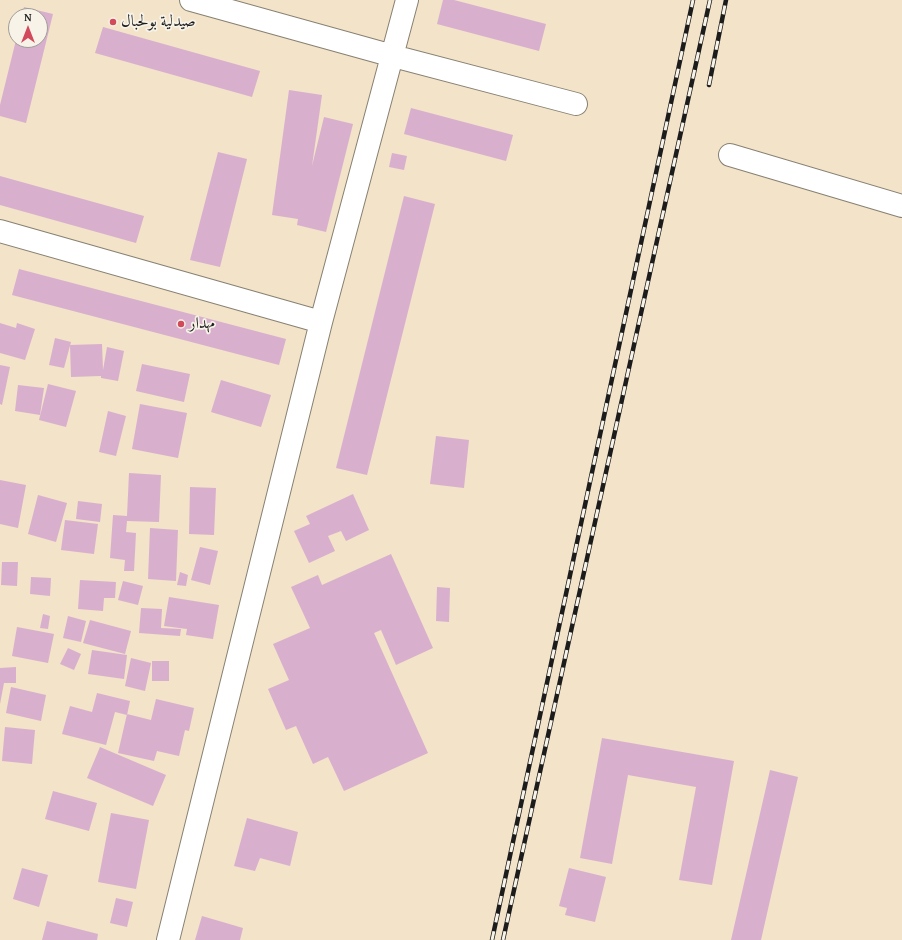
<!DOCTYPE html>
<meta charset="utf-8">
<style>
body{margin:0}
#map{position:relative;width:902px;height:940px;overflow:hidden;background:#f2e3c9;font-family:"Gentium Book Plus",serif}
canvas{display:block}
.north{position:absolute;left:8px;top:8px;width:40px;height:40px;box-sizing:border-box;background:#f7f3e8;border:1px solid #9f9d96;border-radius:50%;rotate:0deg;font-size:11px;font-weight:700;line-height:16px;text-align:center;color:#1c1c1c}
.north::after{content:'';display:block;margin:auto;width:14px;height:18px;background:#d1495b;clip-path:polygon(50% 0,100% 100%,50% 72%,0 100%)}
</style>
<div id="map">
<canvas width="902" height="940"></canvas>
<div class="north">N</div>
</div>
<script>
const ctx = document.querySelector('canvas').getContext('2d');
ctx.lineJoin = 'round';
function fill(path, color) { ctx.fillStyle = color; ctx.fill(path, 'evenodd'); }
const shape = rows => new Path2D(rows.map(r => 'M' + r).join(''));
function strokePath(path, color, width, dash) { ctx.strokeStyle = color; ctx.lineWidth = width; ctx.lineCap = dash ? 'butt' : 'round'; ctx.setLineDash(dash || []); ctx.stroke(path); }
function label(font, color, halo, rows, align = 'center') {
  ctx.font = font + ' "Gentium Book Plus",Amiri,serif'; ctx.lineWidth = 3.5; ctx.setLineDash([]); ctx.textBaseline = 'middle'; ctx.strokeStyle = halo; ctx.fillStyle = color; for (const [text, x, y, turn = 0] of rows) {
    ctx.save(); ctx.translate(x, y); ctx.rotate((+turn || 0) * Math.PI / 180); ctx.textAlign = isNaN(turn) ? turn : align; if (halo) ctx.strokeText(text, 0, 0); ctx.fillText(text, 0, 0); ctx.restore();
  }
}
fill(shape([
 [443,0,454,0,546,24,539,51,437,24],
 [24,7,53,14,26,123,0,116,0,105,16,40,40,40,40,16,22,16],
 [103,27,260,71,252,97,95,53],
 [289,90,322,95,312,166,324,117,353,124,326,232,297,225,298,219,272,215],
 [411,108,513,135,506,161,404,134],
 [218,152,247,159,220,267,190,260],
 [392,153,407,156,404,170,389,167],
 [0,176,144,216,136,243,0,205],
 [404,196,435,204,367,475,336,468],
 [19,269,286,339,279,365,12,295],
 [0,323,16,328,17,323,35,329,25,360,0,353],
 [55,338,71,342,64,368,49,365],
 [102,344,103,370,107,347,124,351,118,381,101,378,101,376,71,377,70,345],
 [142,364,190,374,184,402,136,391],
 [0,365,10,367,2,405,0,404],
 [221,380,271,395,261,427,211,412],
 [48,384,76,391,66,427,39,420],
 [18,385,44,388,40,415,15,411],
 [140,404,187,413,178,458,132,449],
 [108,411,126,416,116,456,99,452],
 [436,436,469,440,464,488,430,484],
 [129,473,161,475,159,522,127,521,126,532,136,533,134,571,124,571,125,560,110,558,113,515,127,516],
 [0,480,26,485,18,528,0,524],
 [190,487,216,488,214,535,189,534],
 [353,494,369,530,346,541,341,531,328,536,335,551,309,563,294,531,310,524,306,516],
 [38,495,67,503,56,542,28,534],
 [78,501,102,504,100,522,76,519],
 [65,520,98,524,94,554,61,550],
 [150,528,178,530,176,581,148,579],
 [200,547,218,551,210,585,191,580],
 [391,554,433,648,396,665,381,630,374,633,428,753,344,791,328,757,313,764,296,726,286,730,268,689,289,680,273,644,310,628,291,587,318,575,322,585],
 [2,562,18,562,17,586,1,585],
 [180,572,188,575,186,586,177,585],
 [31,577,51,578,50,596,30,594],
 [80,580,116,582,115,598,104,598,103,611,78,609],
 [123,581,143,586,138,605,118,600],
 [437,587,450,588,449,622,436,621],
 [169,597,219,605,213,639,186,635,187,629,164,626],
 [141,608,162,609,161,628,181,629,180,636,139,633],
 [43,614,50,616,48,629,40,628],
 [68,616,86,621,81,642,63,638],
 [90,620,131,631,125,654,83,643],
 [17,627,54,634,48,663,12,656],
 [68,648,81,654,74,670,60,664],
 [92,650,127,655,124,679,88,674],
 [131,658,151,663,145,691,125,686],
 [152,661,169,661,169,681,152,681],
 [16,667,16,683,4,683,0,704,0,668],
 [11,687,46,695,41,721,6,713],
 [97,693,130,701,127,715,115,712,106,745,62,734,70,706,92,712],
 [156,699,194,708,189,731,185,730,179,756,157,751,154,761,118,753,127,714,151,720],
 [5,727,35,730,32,764,2,761],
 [602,738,734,761,712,885,679,880,696,787,628,775,612,864,580,858],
 [100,747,166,775,153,806,87,778],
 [770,770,798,777,761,940,731,940],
 [53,791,97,803,89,831,45,819],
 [111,813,149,820,136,889,98,882],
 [247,818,298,832,290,866,260,858,255,871,234,866],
 [22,868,48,875,39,907,13,899],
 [569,868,606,877,595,922,565,915,567,908,559,906],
 [116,898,133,902,127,927,110,923],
 [202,916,243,928,240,940,195,940],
 [47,921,98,934,97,940,42,940]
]), '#d9afce');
const minor = shape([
 [191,0,393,56,576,104],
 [730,155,902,206],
 [0,231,321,322],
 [168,940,321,322,407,0]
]);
strokePath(minor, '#878072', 24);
strokePath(minor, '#fff', 22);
const rail = shape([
 [709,85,726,0],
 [492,940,693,0],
 [503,940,710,0]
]);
strokePath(rail, '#1c1c1c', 4.5);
strokePath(rail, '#f7f3e8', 3, [9]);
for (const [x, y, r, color] of [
 [113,22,4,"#d1495b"],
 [181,324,4,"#d1495b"]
]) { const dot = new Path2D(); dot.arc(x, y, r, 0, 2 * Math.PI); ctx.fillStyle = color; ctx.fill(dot); strokePath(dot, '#f7f3e8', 1.5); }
label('16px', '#1c1c1c', '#f7f3e8', [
 ["صيدلية بولحبال",121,22],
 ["مهدار",189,324]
], 'left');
</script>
